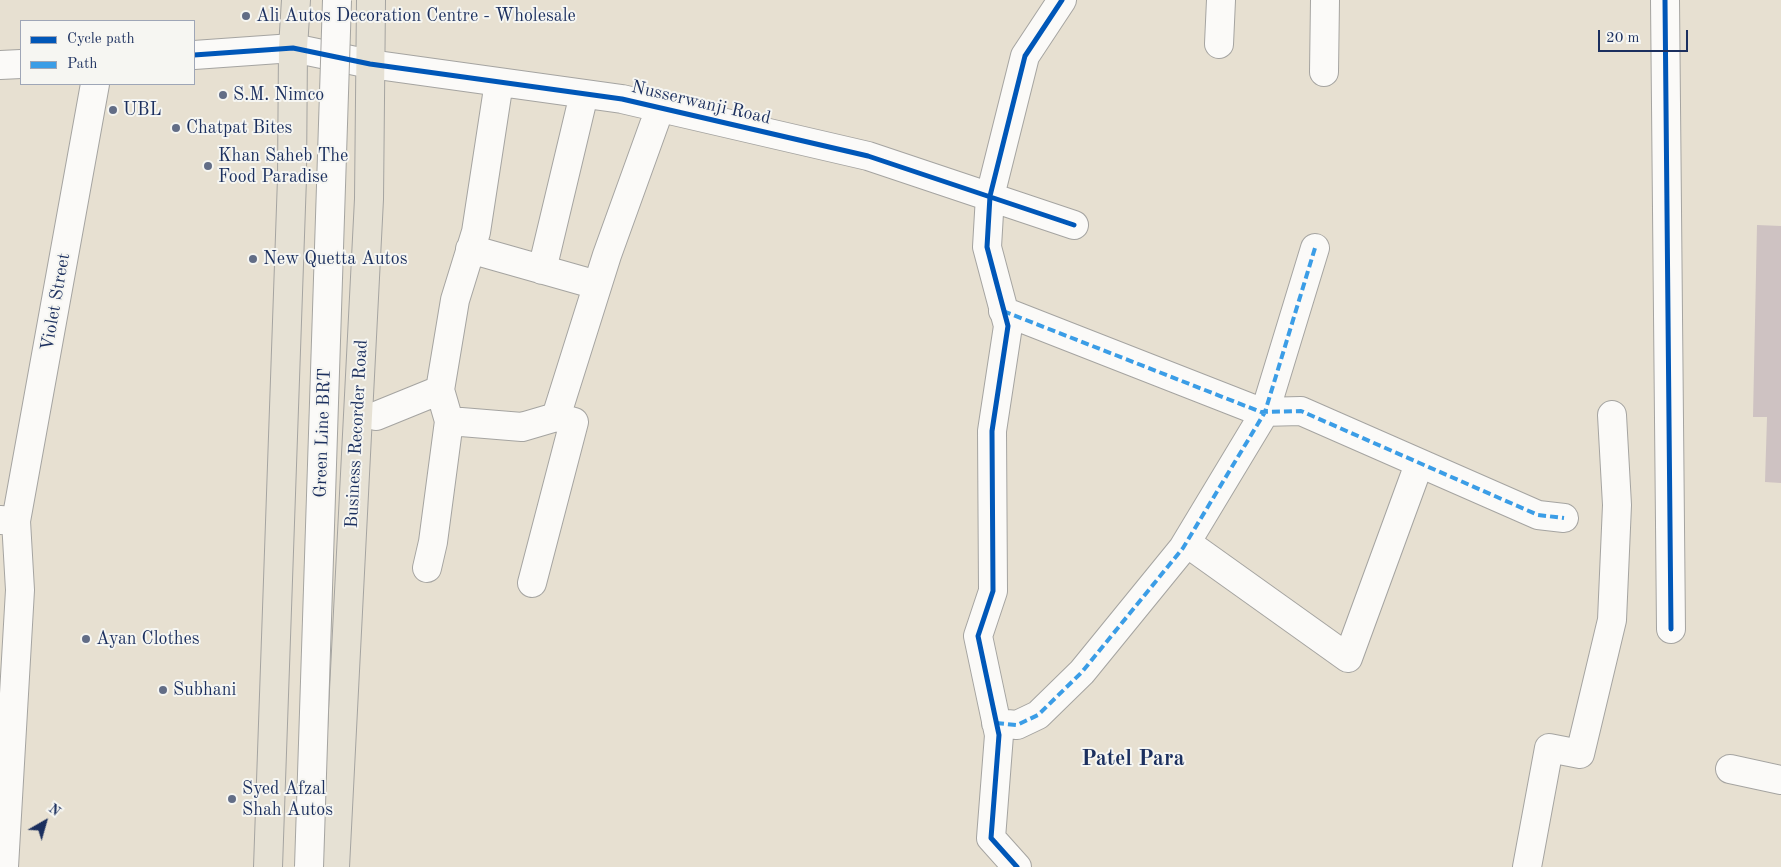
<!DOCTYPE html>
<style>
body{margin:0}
#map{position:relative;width:1781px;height:867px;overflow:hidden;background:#e7e0d1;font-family:"Old Standard TT",serif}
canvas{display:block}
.legend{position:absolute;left:20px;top:20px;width:175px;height:65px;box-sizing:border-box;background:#f6f6f2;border:1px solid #9ea6b7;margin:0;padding:6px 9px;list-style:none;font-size:15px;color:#1b2f5e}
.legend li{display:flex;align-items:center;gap:10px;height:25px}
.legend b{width:25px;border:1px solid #9ea6b7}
.north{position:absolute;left:20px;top:797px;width:50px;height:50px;-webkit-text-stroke:4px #f6f6f2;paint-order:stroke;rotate:38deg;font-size:14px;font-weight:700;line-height:20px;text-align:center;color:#1b2f5e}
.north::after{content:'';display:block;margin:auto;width:18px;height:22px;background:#1b2f5e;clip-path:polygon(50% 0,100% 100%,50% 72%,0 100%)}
.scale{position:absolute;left:1598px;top:30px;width:90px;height:22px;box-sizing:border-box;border:2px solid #1b2f5e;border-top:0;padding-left:6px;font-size:15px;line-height:18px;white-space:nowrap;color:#1b2f5e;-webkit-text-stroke:4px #f6f6f2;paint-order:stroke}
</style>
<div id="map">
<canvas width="1781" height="867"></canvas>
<ul class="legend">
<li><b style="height:6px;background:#0057b8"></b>Cycle path</li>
<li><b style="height:6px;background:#3b9de6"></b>Path</li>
</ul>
<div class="north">N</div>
<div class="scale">20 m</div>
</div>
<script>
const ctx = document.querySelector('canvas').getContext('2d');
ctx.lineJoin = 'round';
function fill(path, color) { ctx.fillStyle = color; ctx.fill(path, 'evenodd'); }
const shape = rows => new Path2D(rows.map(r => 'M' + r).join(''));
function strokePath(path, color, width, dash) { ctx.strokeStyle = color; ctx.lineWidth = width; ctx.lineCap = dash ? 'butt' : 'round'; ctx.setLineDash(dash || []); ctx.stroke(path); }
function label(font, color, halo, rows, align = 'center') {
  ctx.font = font + ' "Old Standard TT",serif'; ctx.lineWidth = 4; ctx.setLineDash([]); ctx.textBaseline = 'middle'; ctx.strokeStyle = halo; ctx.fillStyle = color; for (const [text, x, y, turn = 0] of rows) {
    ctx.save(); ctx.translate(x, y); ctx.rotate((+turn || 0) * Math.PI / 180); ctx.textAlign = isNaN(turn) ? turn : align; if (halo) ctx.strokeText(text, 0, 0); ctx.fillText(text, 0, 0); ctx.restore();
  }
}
fill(shape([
 [1757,225,1781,226,1781,483,1765,482,1767,417,1753,417]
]), '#cec2c2');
const minor = shape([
 [1665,0,1671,629],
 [1219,44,1221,0],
 [194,55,293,48,370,64,622,99,868,156,1074,225],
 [0,65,21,64],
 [1324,72,1325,0],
 [470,249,597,285],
 [542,270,584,94],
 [1003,311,1261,412,1301,411,1538,515,1564,518],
 [440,390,455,300,476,232,499,82],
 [376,416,440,390,449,421,522,427,556,417,574,422,532,583],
 [556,417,607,255,660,108],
 [0,520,16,521,20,590,4,867],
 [16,521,95,84],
 [1187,543,1348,658,1419,464],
 [427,568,433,542,449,421],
 [996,723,1017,725,1038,715,1082,672,1183,548,1265,412,1315,248],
 [1730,769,1781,780],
 [1017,867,991,838,999,735,978,636,993,591,992,431,1008,326,987,247,990,196,1025,56,1062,0],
 [1527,867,1549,748,1580,754,1612,620,1617,505,1612,415]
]);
const major = shape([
 [268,867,292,178,293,48,296,0],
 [335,867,369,199,371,0]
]);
strokePath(minor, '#a5a4a1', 30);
strokePath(major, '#a5a4a1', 30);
strokePath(minor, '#fbfaf8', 28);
strokePath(major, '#e6e1d4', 28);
const minorBridge = shape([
 [309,867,337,0]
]);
strokePath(minorBridge, '#a5a4a1', 30, []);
strokePath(minorBridge, '#fbfaf8', 28);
strokePath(shape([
 [1003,311,1261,412,1301,411,1538,515,1564,518],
 [996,723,1017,725,1038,715,1082,672,1183,548,1265,412,1315,248]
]), '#3b9de6', 4, [8, 4]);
strokePath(shape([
 [1665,0,1671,629],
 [194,55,293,48,370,64,622,99,868,156,1074,225],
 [1017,867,991,838,999,735,978,636,993,591,992,431,1008,326,987,247,990,196,1025,56,1062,0]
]), '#0057b8', 5);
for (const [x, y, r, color] of [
 [246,16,5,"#626d86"],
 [223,95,5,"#626d86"],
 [113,110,5,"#626d86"],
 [176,128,5,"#626d86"],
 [208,166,5,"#626d86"],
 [253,259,5,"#626d86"],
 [86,639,5,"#626d86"],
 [163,690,5,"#626d86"],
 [232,799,5,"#626d86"]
]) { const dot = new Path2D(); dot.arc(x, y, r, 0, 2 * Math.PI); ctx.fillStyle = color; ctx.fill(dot); strokePath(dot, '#f6f6f2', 2); }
label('18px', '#1b2f5e', '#f6f6f2', [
 ["Ali Autos Decoration Centre - Wholesale",256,16],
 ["S.M. Nimco",233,95],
 ["UBL",123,110],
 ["Chatpat Bites",186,128],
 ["Khan Saheb The",218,156],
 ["Food Paradise",218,177],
 ["New Quetta Autos",263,259],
 ["Ayan Clothes",96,639],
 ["Subhani",173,690],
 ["Syed Afzal",242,789],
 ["Shah Autos",242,810]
], 'left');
label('18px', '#1b2f5e', '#f6f6f2', [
 ["Nusserwanji Road",701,103,13],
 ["Violet Street",56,302,-80],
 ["Green Line BRT",323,433,-88],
 ["Business Recorder Road",357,434,-87]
]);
label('bold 22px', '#1b2f5e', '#f6f6f2', [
 ["Patel Para",1133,759]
]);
</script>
